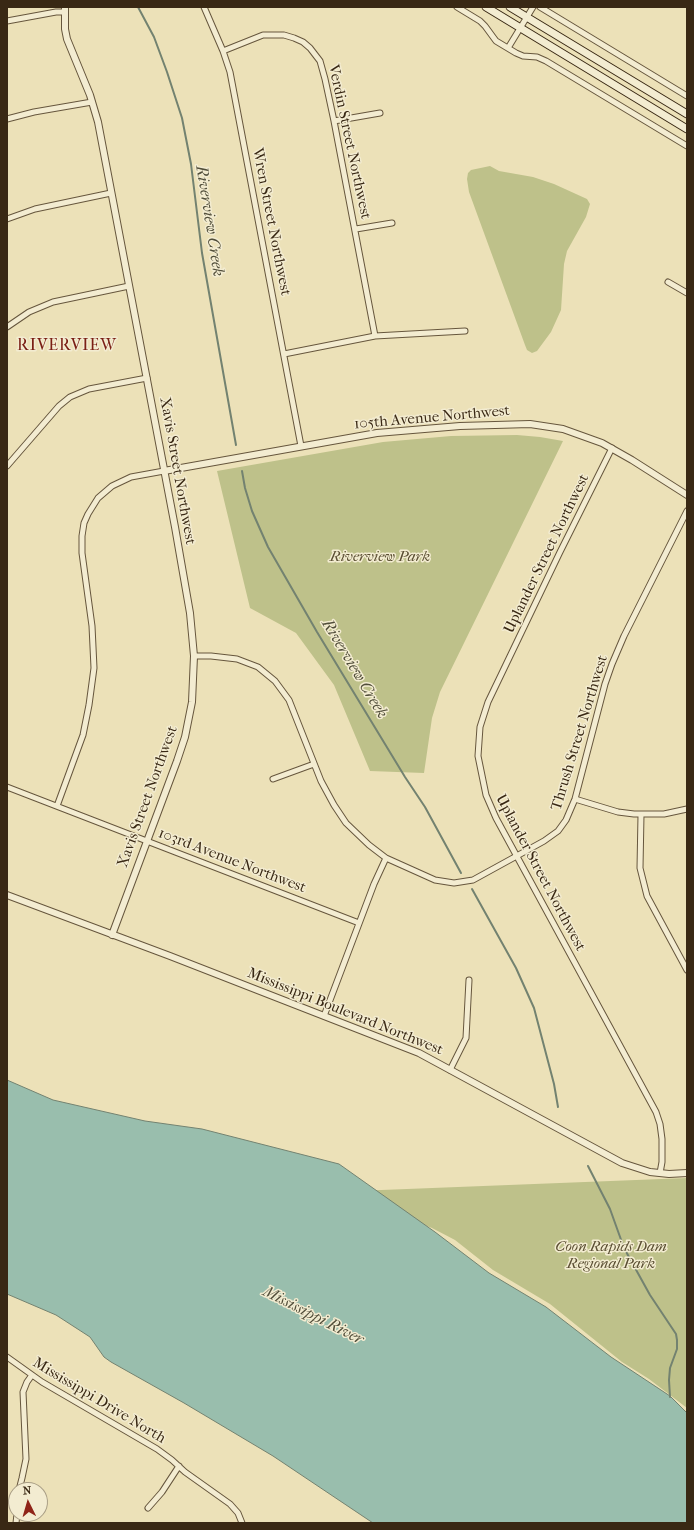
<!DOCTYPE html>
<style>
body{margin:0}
#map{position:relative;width:694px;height:1530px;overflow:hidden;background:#ece1b8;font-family:"IM FELL French Canon",serif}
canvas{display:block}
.frame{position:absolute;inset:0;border:8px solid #392814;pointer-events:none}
.north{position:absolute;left:8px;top:1482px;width:40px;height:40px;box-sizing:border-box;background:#f3ecd1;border:1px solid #a99e85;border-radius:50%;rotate:355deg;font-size:11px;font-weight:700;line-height:16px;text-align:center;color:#392814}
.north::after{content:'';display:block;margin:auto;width:14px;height:18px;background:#8f2418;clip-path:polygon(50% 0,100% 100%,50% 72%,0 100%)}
</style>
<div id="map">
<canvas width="694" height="1530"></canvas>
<div class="frame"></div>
<div class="north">N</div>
</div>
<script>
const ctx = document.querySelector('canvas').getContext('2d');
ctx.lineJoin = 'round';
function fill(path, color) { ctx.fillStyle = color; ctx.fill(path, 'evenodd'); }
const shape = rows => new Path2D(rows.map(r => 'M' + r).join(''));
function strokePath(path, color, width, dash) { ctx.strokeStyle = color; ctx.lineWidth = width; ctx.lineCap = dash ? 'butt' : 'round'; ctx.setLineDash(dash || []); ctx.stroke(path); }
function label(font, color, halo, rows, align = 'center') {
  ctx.font = font + ' "IM FELL French Canon",serif'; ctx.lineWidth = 3; ctx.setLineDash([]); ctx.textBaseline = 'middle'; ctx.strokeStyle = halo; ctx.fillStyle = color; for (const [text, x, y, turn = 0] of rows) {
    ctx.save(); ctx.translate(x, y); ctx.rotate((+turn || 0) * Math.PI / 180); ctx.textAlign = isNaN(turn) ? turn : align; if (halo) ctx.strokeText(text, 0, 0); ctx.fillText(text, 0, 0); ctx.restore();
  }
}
fill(shape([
 [490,166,499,171,533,177,554,184,587,199,590,204,586,217,567,251,564,264,561,310,551,332,537,351,532,353,527,350,525,345,469,192,467,179,468,173,471,170],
 [517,435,540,437,563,441,440,692,432,718,424,773,370,771,334,685,296,633,250,608,217,471,383,442,451,436],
 [687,1178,687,1408,649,1379,622,1362,550,1304,493,1270,455,1240,432,1228,386,1211,356,1191]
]), '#bec18a');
const water = shape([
 [7,1080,53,1100,145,1121,202,1129,339,1164,435,1232,489,1273,546,1307,611,1357,670,1396,687,1413,687,1523,373,1523,273,1456,184,1403,111,1362,104,1357,90,1337,56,1315,7,1294,7,1080]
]);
fill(water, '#99bead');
strokePath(water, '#738270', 1);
strokePath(shape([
 [138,7,154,37,167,72,182,118,191,164,202,253,236,445],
 [242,471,245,488,252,511,268,547,317,632,405,777,425,807,461,873],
 [472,889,516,968,534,1008,554,1084,558,1107],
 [588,1166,610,1209,624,1248,650,1295,676,1334,677,1340,677,1349,670,1368,669,1380,670,1397]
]), '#738270', 2);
const minor = shape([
 [204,7,223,51,230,72,301,446],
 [457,7,480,21,485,26,496,41,516,53,523,56,537,57,546,61,687,146],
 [540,7,687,96],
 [7,21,56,12,65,12],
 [508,48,533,7],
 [223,51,263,35,284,35,294,38,303,42,310,48,320,61,325,79,334,121,375,336],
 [7,119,34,112,92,102],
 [334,121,380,113],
 [7,219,35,209,111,193],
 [356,229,392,223],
 [668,282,687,293],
 [7,327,29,312,53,302,129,286],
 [284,354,375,336,465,331],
 [612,448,560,552,488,702,480,727,478,756,486,795,496,818,656,1112,660,1124,662,1139,662,1162,660,1173],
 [7,466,59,406,70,397,89,389,147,378],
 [194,656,211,656,237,659,258,667,275,681,289,700,321,781,334,805,346,823,369,845,386,858,435,880,454,883,473,880,544,841,558,831,566,820,575,799,605,684,612,664,624,636,687,511],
 [273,779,314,764],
 [7,787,359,923],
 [575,799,618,812,634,814,664,814,687,809],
 [57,806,83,735,89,705,94,668,92,626,82,553,82,536,84,523,88,514,98,498,112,486,131,477,164,471],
 [641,815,640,868,647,896,687,970],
 [324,1016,374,884,386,858],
 [450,1070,466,1038,469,980],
 [7,1357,42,1382,157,1449,172,1460,185,1472,230,1504,238,1513,242,1523],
 [19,1490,22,1478,26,1459,23,1392,27,1382,32,1375],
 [148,1508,162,1492,179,1466],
 [16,1523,17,1514]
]);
const tertiary = shape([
 [65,7,65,29,67,39,90,95,98,122,175,527,190,613,194,656,192,702,185,737,177,761,112,935],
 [164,471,377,433,460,426,530,424,563,429,602,443,632,460,687,495],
 [7,895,170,956,419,1053,622,1163,650,1172,669,1174,687,1173]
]);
const secondary = shape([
 [486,7,687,129],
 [510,7,687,114]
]);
strokePath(minor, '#66563d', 7);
strokePath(tertiary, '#66563d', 8);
strokePath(secondary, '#392814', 9);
strokePath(minor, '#f3ecd1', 5);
strokePath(tertiary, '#f3ecd1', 6);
strokePath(secondary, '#f3ecd1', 7);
label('15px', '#392814', '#f3ecd1', [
 ["Verdin Street Northwest",349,142,78],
 ["Wren Street Northwest",271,222,79],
 ["105th Avenue Northwest",432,418,-5],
 ["Xavis Street Northwest",177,471,80],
 ["Uplander Street Northwest",547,554,-64],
 ["Thrush Street Northwest",580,733,-73],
 ["Xavis Street Northwest",148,797,-70],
 ["103rd Avenue Northwest",232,861,21],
 ["Uplander Street Northwest",540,873,62],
 ["Mississippi Boulevard Northwest",345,1012,22],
 ["Mississippi Drive North",99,1401,31]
]);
label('italic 15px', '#5a4e32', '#f3ecd1', [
 ["Riverview Park",380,557],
 ["Coon Rapids Dam",611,1247],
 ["Regional Park",611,1264]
]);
label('italic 16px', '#514e3a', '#f3ecd1', [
 ["Riverview Creek",209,221,81],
 ["Riverview Creek",354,669,59],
 ["Mississippi River",313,1316,27]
]);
ctx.letterSpacing = '1px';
label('16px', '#7a1f14', '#f3ecd1', [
 ["RIVERVIEW",67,346]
]);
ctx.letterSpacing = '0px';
</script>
